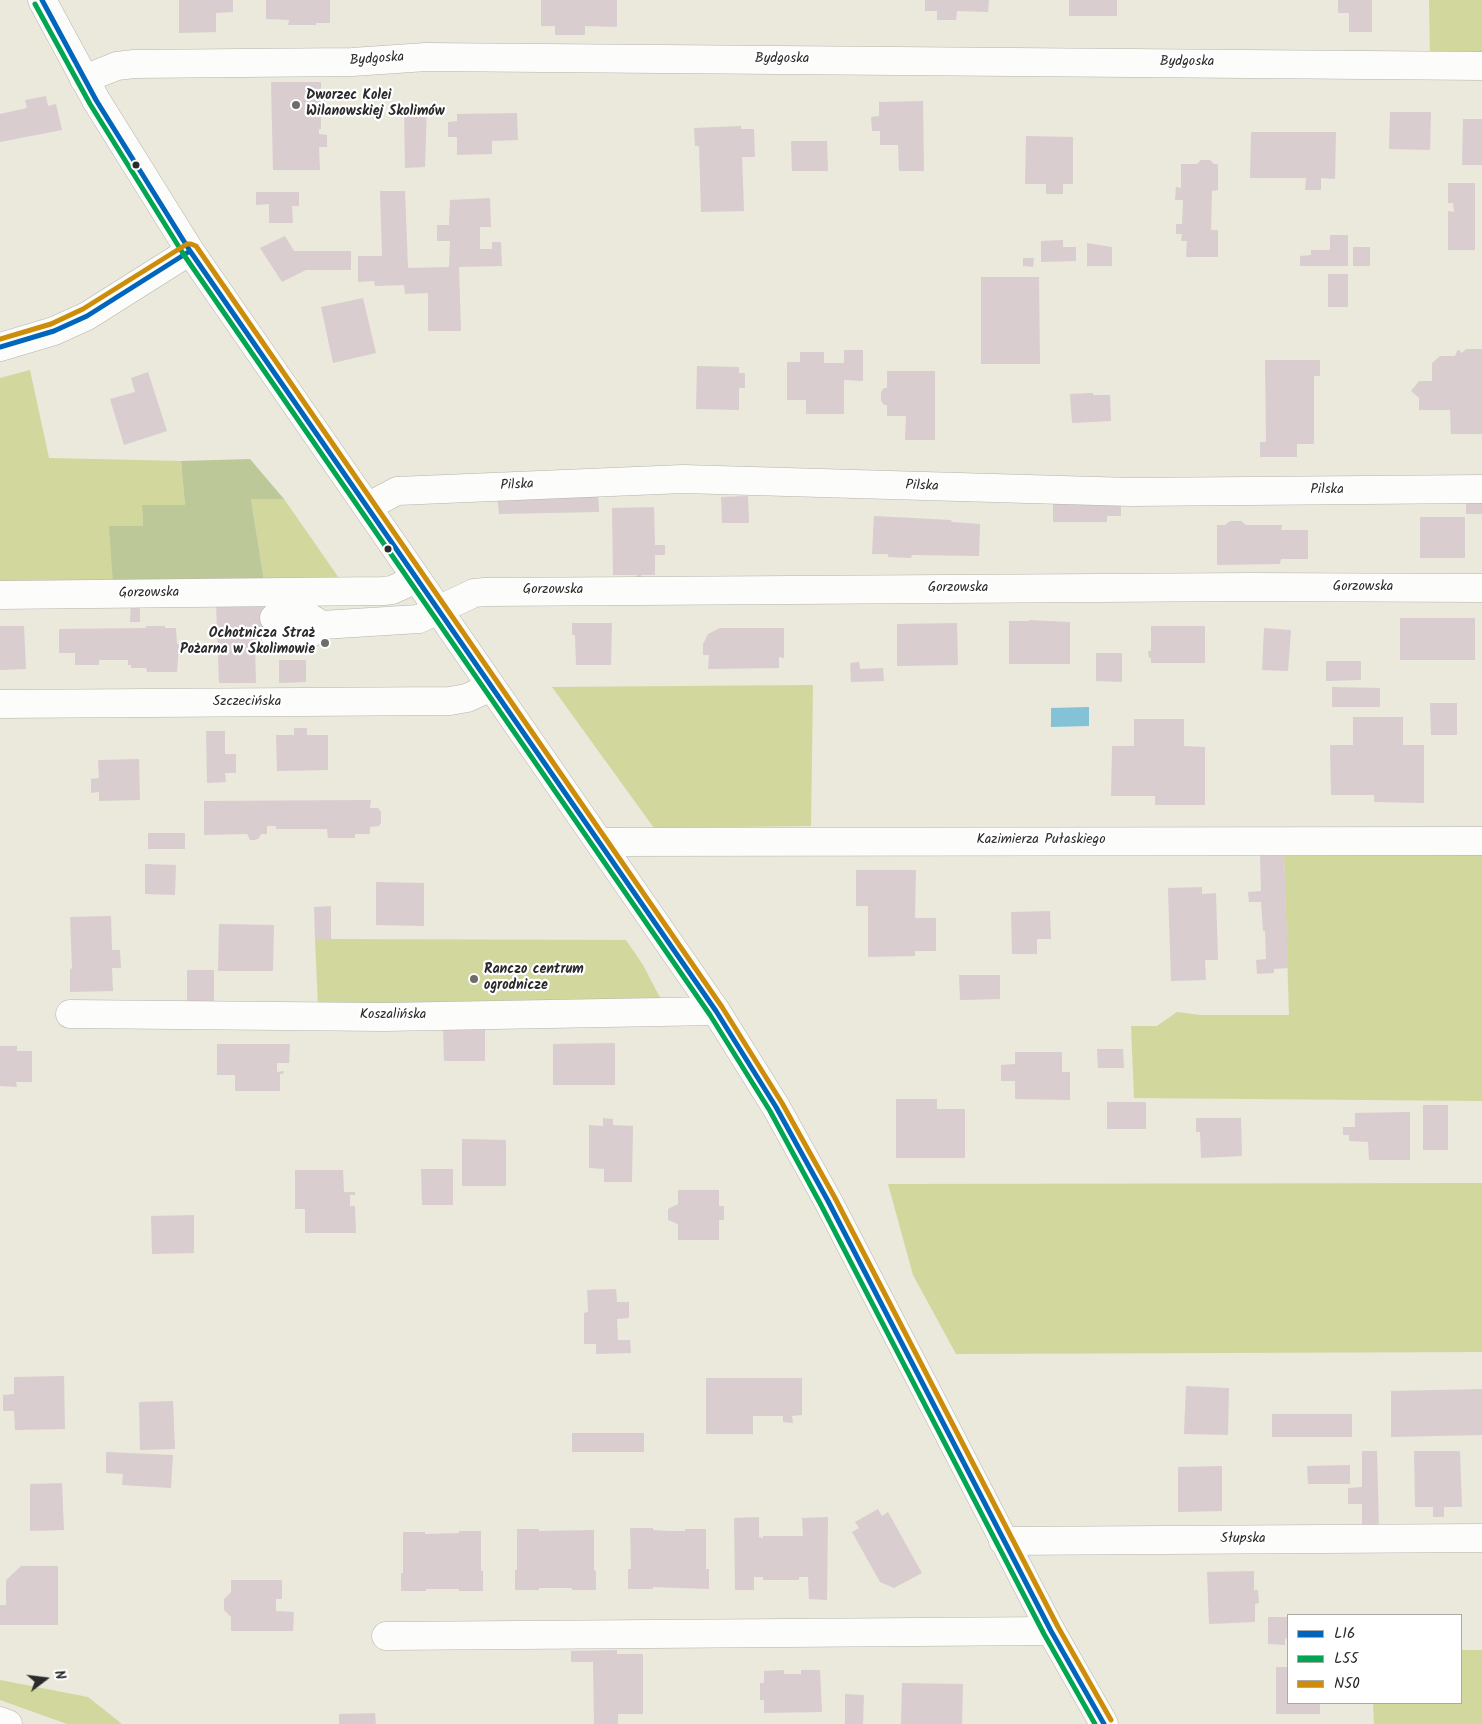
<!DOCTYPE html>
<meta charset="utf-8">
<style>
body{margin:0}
#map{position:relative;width:1482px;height:1724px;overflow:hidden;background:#ebe8dc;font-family:Kalam,sans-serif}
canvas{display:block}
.legend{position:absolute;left:1287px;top:1614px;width:175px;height:90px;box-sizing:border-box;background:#fff;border:1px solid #aaa;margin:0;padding:6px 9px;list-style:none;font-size:15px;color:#2b2b2b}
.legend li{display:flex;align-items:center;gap:10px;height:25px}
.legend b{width:25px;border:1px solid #aaa}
.north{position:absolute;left:20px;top:1654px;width:50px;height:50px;-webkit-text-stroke:4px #fff;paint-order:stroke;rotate:75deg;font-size:14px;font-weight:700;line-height:20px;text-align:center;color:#2b2b2b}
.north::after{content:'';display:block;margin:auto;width:18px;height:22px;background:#2b2b2b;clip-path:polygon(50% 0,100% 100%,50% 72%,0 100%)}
</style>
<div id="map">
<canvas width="1482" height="1724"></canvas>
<ul class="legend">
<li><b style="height:6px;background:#0065bd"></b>L16</li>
<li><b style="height:6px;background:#00a651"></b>L55</li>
<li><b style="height:6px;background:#ce8d09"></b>N50</li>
</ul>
<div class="north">N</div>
</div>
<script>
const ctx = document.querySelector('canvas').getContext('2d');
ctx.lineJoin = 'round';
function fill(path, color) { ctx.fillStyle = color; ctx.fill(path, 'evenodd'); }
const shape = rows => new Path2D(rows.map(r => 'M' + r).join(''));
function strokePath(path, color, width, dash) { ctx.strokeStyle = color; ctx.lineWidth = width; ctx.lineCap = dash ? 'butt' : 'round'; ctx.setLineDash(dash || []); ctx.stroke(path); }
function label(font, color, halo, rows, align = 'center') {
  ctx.font = font + ' Kalam,sans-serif'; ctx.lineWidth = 4.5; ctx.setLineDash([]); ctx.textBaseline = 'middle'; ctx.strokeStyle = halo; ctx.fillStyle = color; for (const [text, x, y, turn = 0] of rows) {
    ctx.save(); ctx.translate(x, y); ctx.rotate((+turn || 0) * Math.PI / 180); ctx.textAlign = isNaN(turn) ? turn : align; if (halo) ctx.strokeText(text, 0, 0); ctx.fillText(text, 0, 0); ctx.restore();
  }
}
fill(shape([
 [1429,0,1482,0,1482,57,1430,57],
 [30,370,49,458,181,461,185,505,142,505,143,526,113,583,0,585,0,378],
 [251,499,284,499,341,581,264,581],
 [813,685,811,826,654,828,552,687],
 [1482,854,1482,1101,1134,1098,1131,1026,1157,1026,1177,1012,1200,1015,1289,1015,1284,855],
 [315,939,626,940,643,965,665,1007,318,1006],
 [1482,1183,1482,1352,956,1354,913,1275,888,1184],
 [1461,1650,1482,1650,1482,1724,1374,1724,1373,1703,1461,1703],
 [0,1680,88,1697,122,1724,67,1724,0,1700]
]), '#d2d79d');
fill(shape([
 [250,459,284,499,251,499,264,581,113,583,109,526,143,526,142,505,185,505,181,461]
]), '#bcc897');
fill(shape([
 [1089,707,1089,726,1051,727,1051,708]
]), '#84c2d7');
fill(shape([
 [179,0,233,0,233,12,216,13,216,32,179,33],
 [266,0,330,0,330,23,316,23,316,25,288,25,289,20,266,19],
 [541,0,617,0,617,27,585,26,585,35,555,35,555,26,541,26],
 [925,0,989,0,988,12,957,11,956,20,937,20,937,11,925,11],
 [1069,0,1117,0,1117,16,1069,16],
 [1338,0,1372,0,1372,32,1349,32,1349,13,1338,13],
 [271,82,321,82,321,129,319,129,319,134,327,135,327,147,319,147,320,170,273,170],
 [46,96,48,106,56,104,62,130,0,142,0,114,27,108,25,100],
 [923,101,924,171,899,171,898,145,880,145,880,131,872,131,871,117,879,116,879,102],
 [427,106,425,167,405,168,404,107],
 [1390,112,1431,112,1430,150,1389,149],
 [517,113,518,140,492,141,492,154,457,155,457,137,448,137,448,122,457,121,457,114],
 [1463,119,1482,119,1482,165,1462,165],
 [741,126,741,129,754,129,755,157,742,157,744,211,701,212,699,146,695,146,694,128],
 [1251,132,1336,132,1335,179,1321,178,1321,190,1305,190,1306,178,1250,178],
 [1026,136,1073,137,1073,184,1063,184,1063,194,1046,194,1046,184,1025,184],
 [791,141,827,141,828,171,792,171],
 [1201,160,1210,160,1214,164,1218,164,1218,190,1212,191,1211,230,1218,230,1218,257,1186,257,1187,241,1181,241,1182,234,1176,234,1176,224,1182,224,1183,200,1175,200,1176,187,1181,188,1181,164,1197,164],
 [1448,183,1475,183,1475,250,1448,250,1448,211,1454,212,1453,203,1448,203],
 [380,191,405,191,408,268,449,267,450,241,437,241,437,225,449,225,450,200,490,198,491,227,480,227,480,249,492,249,492,242,501,242,502,266,459,267,461,331,428,331,428,293,405,294,404,285,375,286,374,281,358,282,358,256,382,256],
 [256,192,299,192,299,206,292,206,293,223,269,223,269,204,256,205],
 [1330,235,1348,235,1348,266,1300,266,1300,256,1311,255,1311,250,1330,250],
 [285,236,294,251,351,251,351,270,306,270,282,282,260,248],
 [1063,240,1063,247,1076,247,1076,261,1041,262,1041,241],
 [1087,243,1112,247,1112,266,1087,266],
 [1353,247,1370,247,1370,266,1353,266],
 [1023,258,1034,258,1033,267,1023,266],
 [1328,274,1348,274,1348,307,1328,307],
 [981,277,1039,277,1040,364,981,364],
 [363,298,376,353,333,363,321,307],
 [1466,349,1482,349,1482,434,1451,434,1450,410,1419,410,1419,398,1411,391,1419,381,1432,381,1432,363,1440,356,1455,356,1457,351,1459,350,1462,353],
 [844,350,863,350,863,381,844,380,844,414,806,414,806,400,787,400,787,362,800,362,800,352,824,352,824,363,844,363],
 [1265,360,1320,360,1320,376,1314,376,1314,444,1297,444,1297,457,1260,457,1260,442,1266,442],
 [697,366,739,367,739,373,745,373,745,388,739,388,739,410,696,409],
 [887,371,935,371,935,440,905,440,906,416,887,416,887,405,884,405,881,401,881,392,884,388,887,388],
 [148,372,167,431,124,445,110,399,135,392,131,378],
 [1093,393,1093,395,1110,395,1111,421,1072,423,1070,394],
 [598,491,599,512,499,514,497,495],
 [748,496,749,523,722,523,721,497],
 [1121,498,1121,516,1107,516,1107,522,1053,522,1053,502],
 [1466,499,1482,499,1482,514,1466,514],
 [654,507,655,545,665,545,665,555,655,555,655,575,641,575,641,577,637,577,637,575,613,575,612,508],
 [874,516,951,520,952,522,980,524,979,556,912,555,911,558,888,557,888,554,872,554],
 [1420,517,1465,517,1465,558,1420,558],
 [1230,521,1241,521,1246,525,1282,525,1281,530,1308,530,1308,559,1281,559,1280,564,1217,565,1217,525,1225,525],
 [131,603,140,603,140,622,130,622],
 [216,603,273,603,275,647,255,648,256,683,219,683],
 [1400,618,1475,618,1475,660,1400,660],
 [1029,620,1070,622,1070,664,1009,664,1009,621,1029,621],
 [572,623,612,623,611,665,576,665,575,635,572,635],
 [957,623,958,665,897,666,897,624],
 [0,626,24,626,26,669,0,670],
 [146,626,165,626,165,628,176,628,177,644,179,644,177,672,147,672,146,668,131,668,131,665,128,665,128,660,99,660,99,665,75,665,75,653,59,653,59,629,146,628],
 [1151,626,1205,626,1205,663,1151,663,1151,658,1149,658,1148,651,1151,651],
 [720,628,784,628,784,658,779,657,779,668,708,669,709,655,703,655,703,644,708,634],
 [1264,628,1291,630,1288,671,1262,670],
 [1096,653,1122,653,1122,682,1096,681],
 [279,660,306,660,306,682,279,683],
 [1326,661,1361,661,1361,680,1326,681],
 [859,662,860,669,883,668,884,681,851,682,850,663],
 [1332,687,1380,688,1380,707,1332,707],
 [1430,703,1457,703,1457,735,1431,735],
 [1353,717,1403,717,1403,745,1424,745,1424,803,1374,802,1374,795,1331,795,1330,745,1353,745],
 [1134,719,1184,719,1184,746,1205,747,1205,805,1155,805,1155,796,1111,796,1112,746,1134,746],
 [294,728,307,728,307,735,328,735,328,770,277,771,276,735,294,735],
 [206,731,225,731,225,754,236,754,236,773,225,773,226,782,207,783],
 [139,759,140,800,99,801,99,792,91,793,91,779,99,778,98,760],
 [371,800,370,808,378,808,381,812,381,823,379,826,370,827,370,834,355,834,355,838,328,838,327,829,276,829,276,826,267,826,267,834,261,834,259,838,255,840,250,840,247,834,204,835,204,801],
 [148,833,185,833,185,849,148,849],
 [1260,855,1284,855,1288,968,1274,969,1274,973,1257,974,1256,960,1266,959,1265,931,1263,931,1261,902,1249,902,1248,892,1261,891],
 [145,864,176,865,175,895,145,894],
 [856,870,916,870,915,918,936,918,936,951,915,951,915,956,868,957,868,906,856,906],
 [376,882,424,883,424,926,376,925],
 [1202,887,1202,894,1216,893,1218,960,1205,960,1206,980,1171,981,1168,888],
 [331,906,331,939,315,939,314,907],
 [1050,911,1051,939,1037,939,1037,954,1012,954,1011,912],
 [111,916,112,950,120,950,121,968,112,968,113,991,70,992,70,968,72,969,70,917],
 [219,924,274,925,273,971,218,971],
 [187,970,214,970,214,1007,187,1007],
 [959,975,1000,975,1000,999,960,1000],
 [485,1025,485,1061,444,1061,443,1026],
 [615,1043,615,1085,553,1085,553,1044],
 [217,1044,290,1044,289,1063,277,1063,277,1072,284,1071,283,1074,280,1074,280,1091,235,1091,235,1075,217,1075],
 [0,1046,17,1046,17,1051,32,1051,32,1082,16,1082,17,1087,0,1086],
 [1097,1049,1123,1049,1124,1068,1098,1068],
 [1015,1052,1062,1052,1062,1072,1070,1072,1070,1100,1015,1099,1015,1081,1001,1081,1001,1065,1015,1064],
 [896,1099,937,1099,937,1109,965,1109,965,1158,896,1158],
 [1107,1102,1146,1102,1146,1129,1107,1129],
 [1423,1105,1448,1105,1448,1150,1423,1150],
 [1410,1112,1410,1160,1369,1160,1368,1142,1349,1141,1349,1135,1343,1135,1343,1127,1355,1127,1355,1113],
 [603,1118,613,1119,613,1125,633,1126,632,1182,604,1182,604,1169,589,1168,589,1125,603,1126],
 [1196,1118,1241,1118,1242,1156,1201,1158,1200,1132,1196,1132],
 [462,1139,506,1140,506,1186,462,1186],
 [421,1169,453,1169,453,1205,422,1205],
 [295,1170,343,1170,344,1192,355,1192,355,1195,350,1195,350,1206,355,1206,356,1233,305,1233,305,1209,295,1209],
 [678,1190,719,1190,719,1206,724,1206,724,1220,719,1220,719,1240,678,1240,678,1224,668,1220,668,1209,678,1204],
 [194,1215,194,1253,152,1254,151,1216],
 [616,1289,617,1302,629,1302,629,1318,617,1319,618,1340,630,1340,631,1353,596,1354,596,1344,584,1344,584,1313,588,1312,587,1290],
 [64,1376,65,1429,15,1430,14,1411,3,1411,3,1395,14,1394,14,1377],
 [706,1378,802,1378,802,1415,792,1416,793,1423,783,1422,783,1416,753,1416,753,1434,706,1434],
 [1186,1386,1229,1388,1228,1435,1184,1434],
 [1482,1389,1482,1435,1391,1437,1391,1391],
 [173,1401,175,1449,140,1450,139,1402],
 [1272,1414,1352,1414,1352,1437,1272,1437],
 [572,1433,644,1433,644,1452,572,1452],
 [1362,1451,1377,1451,1379,1531,1362,1531,1362,1504,1348,1504,1348,1488,1362,1487],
 [1414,1451,1460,1451,1462,1507,1444,1507,1444,1517,1433,1517,1433,1507,1415,1507],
 [106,1452,173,1455,171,1488,122,1485,123,1474,106,1473],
 [1350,1465,1350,1484,1308,1484,1307,1466],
 [1222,1466,1222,1511,1178,1512,1178,1467],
 [62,1483,64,1530,30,1531,30,1484],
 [878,1509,882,1516,888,1512,922,1573,894,1588,880,1582,852,1532,859,1528,855,1522],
 [759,1517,759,1537,763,1538,763,1536,803,1536,802,1518,828,1517,827,1600,809,1599,808,1577,799,1577,799,1580,763,1580,763,1577,754,1577,754,1590,735,1590,734,1518],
 [630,1528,653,1528,653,1530,669,1531,685,1531,685,1529,706,1529,706,1569,709,1569,709,1589,653,1587,653,1589,628,1589,628,1569,631,1569],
 [517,1529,539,1529,539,1531,594,1530,594,1570,596,1571,596,1590,572,1590,572,1588,539,1588,539,1590,515,1590,515,1570,517,1570],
 [459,1531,481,1531,481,1571,483,1571,483,1591,459,1591,459,1589,426,1589,426,1591,401,1591,401,1573,403,1573,403,1532,425,1532,425,1534,459,1533],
 [21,1566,58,1566,58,1625,0,1625,0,1605,6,1605,6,1580],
 [1254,1571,1254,1590,1258,1590,1259,1603,1255,1604,1255,1622,1209,1624,1207,1572],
 [231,1580,282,1580,282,1599,276,1599,276,1611,294,1612,293,1631,231,1631,231,1617,224,1610,224,1599,231,1592],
 [1268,1617,1288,1617,1288,1638,1285,1639,1285,1645,1268,1644],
 [617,1650,617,1654,643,1654,643,1714,618,1714,618,1724,594,1724,593,1662,571,1662,571,1651],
 [1276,1667,1288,1667,1288,1703,1320,1703,1320,1714,1276,1714],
 [784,1670,784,1674,801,1674,801,1670,820,1670,822,1712,764,1713,764,1700,760,1700,760,1683,764,1683,764,1671],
 [902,1683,963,1684,962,1724,901,1724],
 [845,1694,864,1695,863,1724,845,1724],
 [375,1713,376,1724,339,1724,339,1714]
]), '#d9cdcf');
const minor = shape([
 [84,79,117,66,134,64,352,62,426,57,1482,66],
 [0,347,54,331,87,316,190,251],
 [367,507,397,491,683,479,1131,492,1482,489],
 [0,595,383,591,392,590,416,579],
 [274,618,307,616,322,625,309,634,275,636],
 [322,625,419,619,474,593,485,592,1251,587,1482,588],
 [0,704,450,701,467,698,491,687],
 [600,842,1482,841],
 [70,1014,384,1017,716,1011],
 [1003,1541,1482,1538],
 [386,1636,1051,1631],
 [0,1721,8,1724]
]);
const major = shape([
 [42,0,96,100,190,251,716,1011,776,1107,828,1201,1051,1631,1104,1724]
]);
strokePath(minor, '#b5b4ac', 29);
strokePath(major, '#b5b4ac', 29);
strokePath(minor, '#fcfcfa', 28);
strokePath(major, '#fcfcfa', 28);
strokePath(shape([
 [42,0,96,100,190,251,716,1011,776,1107,828,1201,1051,1631,1104,1724],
 [0,347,54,331,87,316,190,251]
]), '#0065bd', 5);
strokePath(shape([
 [35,4,90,104,184,255,710,1015,770,1111,821,1205,1044,1634,1095,1724]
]), '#00a651', 5);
strokePath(shape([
 [0,339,51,324,83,309,187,244,191,244,196,246,722,1007,782,1103,835,1198,1058,1627,1111,1720]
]), '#ce8d09', 5);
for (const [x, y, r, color] of [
 [296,105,5,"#6e6d69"],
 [136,165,4.5,"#2b2b2b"],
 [388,549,4.5,"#2b2b2b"],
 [325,643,5,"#6e6d69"],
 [474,979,5,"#6e6d69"]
]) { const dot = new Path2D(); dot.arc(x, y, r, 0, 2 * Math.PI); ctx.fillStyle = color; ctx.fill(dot); strokePath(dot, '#fff', 2); }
label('14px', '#2b2b2b', '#fff', [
 ["Bydgoska",377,60,-4],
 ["Bydgoska",782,60],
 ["Bydgoska",1187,63],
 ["Pilska",517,486,-3],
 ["Pilska",922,487,2],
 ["Pilska",1327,491],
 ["Gorzowska",1363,588],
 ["Gorzowska",958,589],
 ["Gorzowska",553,591],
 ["Gorzowska",149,594,-1],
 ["Szczecińska",247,703],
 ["Kazimierza Pułaskiego",1041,841],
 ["Koszalińska",393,1016],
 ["Słupska",1243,1540]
]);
label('bold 14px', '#2b2b2b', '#fff', [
 ["Dworzec Kolei",306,97],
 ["Wilanowskiej Skolimów",306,113],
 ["Ochotnicza Straż",315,635,"right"],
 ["Pożarna w Skolimowie",315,651,"right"],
 ["Ranczo centrum",484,971],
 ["ogrodnicze",484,987]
], 'left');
</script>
